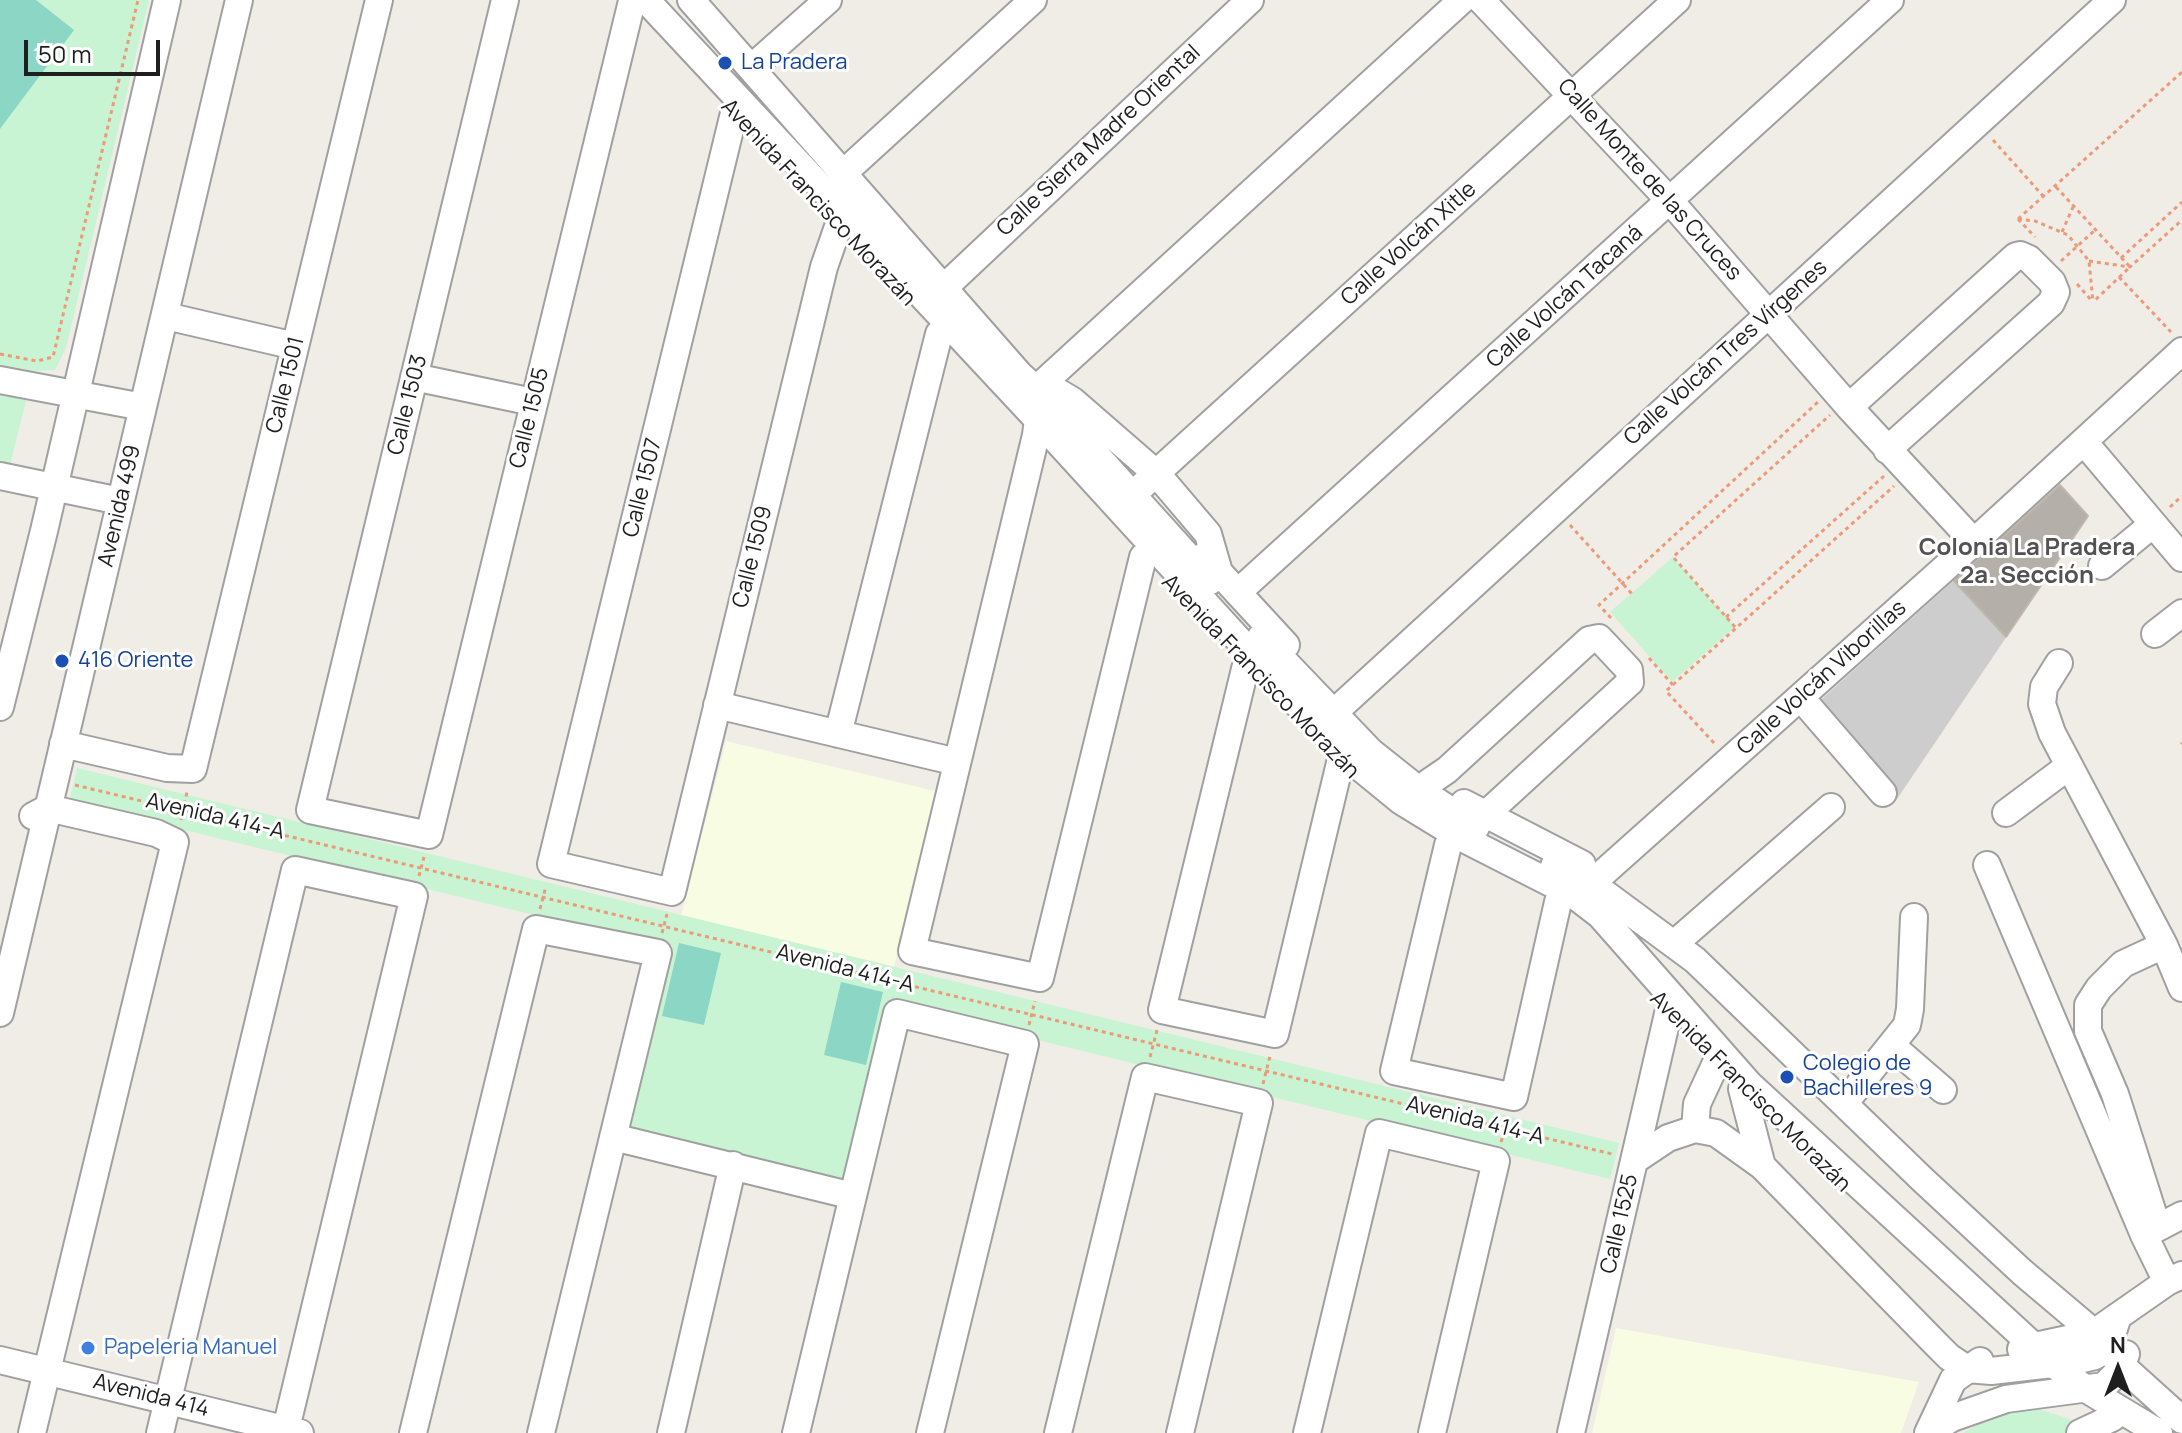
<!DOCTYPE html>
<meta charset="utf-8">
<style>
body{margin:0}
#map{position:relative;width:2182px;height:1433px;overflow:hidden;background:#efede6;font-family:Manrope,sans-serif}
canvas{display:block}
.north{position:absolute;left:2078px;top:1329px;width:80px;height:80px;-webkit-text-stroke:6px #fff;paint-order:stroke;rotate:0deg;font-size:22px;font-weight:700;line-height:32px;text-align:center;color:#1f1f1f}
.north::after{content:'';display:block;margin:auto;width:28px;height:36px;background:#1f1f1f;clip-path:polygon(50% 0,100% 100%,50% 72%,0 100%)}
.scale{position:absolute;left:24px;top:40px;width:136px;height:36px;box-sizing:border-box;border:4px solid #1f1f1f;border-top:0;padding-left:10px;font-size:24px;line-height:28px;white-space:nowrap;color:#1f1f1f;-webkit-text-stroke:6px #fff;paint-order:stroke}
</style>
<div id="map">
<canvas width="2182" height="1433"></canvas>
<div class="north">N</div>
<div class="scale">50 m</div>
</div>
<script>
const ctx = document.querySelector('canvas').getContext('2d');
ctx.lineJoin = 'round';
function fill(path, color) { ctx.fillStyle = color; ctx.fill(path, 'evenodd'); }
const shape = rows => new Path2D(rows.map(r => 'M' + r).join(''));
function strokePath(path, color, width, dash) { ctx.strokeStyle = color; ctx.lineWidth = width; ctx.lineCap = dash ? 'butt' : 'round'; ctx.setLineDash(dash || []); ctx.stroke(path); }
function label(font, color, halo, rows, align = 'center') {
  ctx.font = font + ' Manrope,sans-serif'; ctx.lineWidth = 6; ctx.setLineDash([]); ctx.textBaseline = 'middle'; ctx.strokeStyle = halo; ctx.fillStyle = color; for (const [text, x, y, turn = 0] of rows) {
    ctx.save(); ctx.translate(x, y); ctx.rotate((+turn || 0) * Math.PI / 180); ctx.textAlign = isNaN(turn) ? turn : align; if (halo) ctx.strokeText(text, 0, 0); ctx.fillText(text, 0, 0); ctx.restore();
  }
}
fill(shape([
 [726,741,935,791,894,967,681,915],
 [1616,1328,1919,1382,1901,1433,1592,1433]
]), '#f7fce2');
fill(shape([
 [2060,485,2088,516,1897,799,1815,705]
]), '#cdcdcd');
fill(shape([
 [0,0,149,0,66,348,55,370,35,371,0,365],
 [0,392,27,397,10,465,0,463],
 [1673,557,1735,627,1672,682,1610,612],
 [77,768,1619,1143,1610,1179,889,1004,844,1185,626,1131,670,948,69,802],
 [2039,1409,2087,1425,2068,1433,1963,1433,1996,1414]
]), '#c8f4d3');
fill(shape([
 [0,0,36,0,74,30,0,129],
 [679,943,721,953,704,1025,662,1016],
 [841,982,883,992,866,1065,824,1055]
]), '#8cd6c6');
const building = shape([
 [2060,485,2088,516,2006,637,1954,581,2060,485]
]);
fill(building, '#b4b0a9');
strokePath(building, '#bfb7aa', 2);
const minor = shape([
 [505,0,310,810,429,835,632,1],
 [646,0,1038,420,1312,720,1357,765,1401,801,1458,836,1574,895,1600,915,1749,1084,2053,1364,2086,1389,2159,1433],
 [691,0,1019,374,1042,395,1210,581],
 [1481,0,1671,202,1849,407,1974,542],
 [757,63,828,0],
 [734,113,551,864,672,892,824,267,839,224],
 [849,168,1033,0],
 [949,283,1250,0],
 [166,316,295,346],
 [414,377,533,402],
 [0,380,143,407],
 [1043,383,1462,0],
 [1043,383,1073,401,1157,474,1208,534,1219,572],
 [1849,407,2016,256,2020,255,2029,259,2052,282,2056,292,2051,303,1887,450],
 [1039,410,1036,435,912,951,1040,978,1143,557],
 [2084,442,2182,558],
 [0,476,120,501],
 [1141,487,1677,0],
 [1204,556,1286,645],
 [2102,566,2153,524],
 [1238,592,1890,0],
 [2155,634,2182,613],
 [1261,637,1371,752,1415,787,1476,827],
 [2059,663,2044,687,2042,704,2052,733,2164,945,2182,988],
 [1245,669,1162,1010,1275,1034,1340,763],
 [1801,698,1883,793],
 [717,705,957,762],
 [1341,706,2112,0],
 [0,707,44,531,167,0],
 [838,734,939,334],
 [63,744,167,768,193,769,379,0],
 [1428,783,1447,770,1589,640,1599,638,1629,670,1630,682,1485,815],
 [1464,803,1582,864],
 [2006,813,2069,766],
 [1448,845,1394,1071,1514,1097,1558,902],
 [1987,865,2144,1235,2167,1282],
 [1554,866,1592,884,1695,960,1923,1180,2022,1272,2093,1332,2122,1366,2182,1420],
 [1602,874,1974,542,2182,351],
 [1682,937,1831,807],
 [0,1013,239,0],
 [1891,1045,1943,1090],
 [1742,1089,1762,1166],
 [1851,1095,1907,1025,1910,1009,1914,917],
 [1695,1129,1697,1104,1716,1063],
 [613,1137,853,1196],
 [1635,1160,1668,1138,1695,1129,1716,1133,1762,1166,1936,1344,1949,1357,1967,1369,1991,1371,2070,1362,2095,1356,2106,1348,2111,1338,2118,1316],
 [2157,1226,2115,1094,2088,1031,2088,1005,2099,988,2123,964,2164,945],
 [2144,1235,2182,1215],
 [2021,1349,2077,1337,2101,1328,2167,1282,2182,1275],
 [0,1360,300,1433],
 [32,1433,175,842,156,833,48,808,33,816],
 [160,1433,295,870,414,896,285,1433],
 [413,1433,536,929,658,953,541,1433],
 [671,1433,733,1165],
 [796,1433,897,1013,1025,1044,930,1433],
 [1058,1433,1145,1077,1259,1103,1180,1433],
 [1307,1433,1379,1133,1496,1161,1432,1433],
 [1571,1433,1668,1014],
 [1928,1433,1953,1380,1980,1361],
 [1928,1433,1952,1418,2006,1399,2104,1386,2120,1370,2126,1354],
 [2080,1433,2112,1418]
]);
strokePath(minor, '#a0a0a0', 30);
strokePath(shape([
 [1993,140,2044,197],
 [2056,187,2130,267,2093,302],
 [2018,219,2182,72],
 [2018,219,2035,221,2068,235,2089,261,2093,302],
 [2018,219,2035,237],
 [2062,232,2073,207],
 [2121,258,2182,202],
 [2061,261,2094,231],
 [2089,261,2130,267,2182,220],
 [2119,277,2171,332],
 [2077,284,2093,302],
 [0,354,37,361,53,357,138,0],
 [2170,507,2182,496],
 [1570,525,1632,594],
 [1726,617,1884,476],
 [1611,618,1599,605,1818,402],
 [1735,627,1673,557,1830,415],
 [1649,658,1673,685],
 [1714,743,1666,691,1894,486],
 [2181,744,2182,743],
 [75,785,1612,1154],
 [181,820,187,792],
 [419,876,424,857],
 [540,909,546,886],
 [662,933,667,914],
 [1029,1025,1035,1001],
 [1150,1057,1157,1030],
 [1263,1084,1270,1056],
 [1501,1142,1508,1119]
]), '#ec9a7a', 3, [4, 4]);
strokePath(minor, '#fff', 26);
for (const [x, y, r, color] of [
 [725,63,8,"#1a4fb4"],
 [62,661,8,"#1a4fb4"],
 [1787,1077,8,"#1a4fb4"],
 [88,1348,8,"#3f7fe0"]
]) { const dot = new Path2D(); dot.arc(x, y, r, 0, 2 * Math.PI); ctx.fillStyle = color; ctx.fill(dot); strokePath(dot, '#fff', 3); }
label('22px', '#164399', '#fff', [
 ["La Pradera",741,63],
 ["416 Oriente",78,661],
 ["Colegio de",1803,1064],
 ["Bachilleres 9",1803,1089]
], 'left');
label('22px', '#1f1f1f', '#fff', [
 ["Calle Sierra Madre Oriental",1099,141,-43],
 ["Calle Monte de las Cruces",1649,180,48],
 ["Avenida Francisco Morazán",818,203,47],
 ["Calle Volcán Xitle",1409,244,-42],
 ["Calle Volcán Tacaná",1565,297,-42],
 ["Calle Volcán Tres Vírgenes",1726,353,-42],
 ["Calle 1501",286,385,-76],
 ["Calle 1503",408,405,-76],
 ["Calle 1505",530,418,-76],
 ["Calle 1507",643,488,-76],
 ["Avenida 499",120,506,-77],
 ["Calle 1509",753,557,-76],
 ["Avenida Francisco Morazán",1260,677,46],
 ["Calle Volcán Viborillas",1822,678,-42],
 ["Avenida 414-A",215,817,13],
 ["Avenida 414-A",845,969,14],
 ["Avenida Francisco Morazán",1750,1092,45],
 ["Avenida 414-A",1475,1121,14],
 ["Calle 1525",1620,1224,-77],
 ["Avenida 414",151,1396,14]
]);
label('22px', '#366cbe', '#fff', [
 ["Papeleria Manuel",104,1348]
], 'left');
label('bold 24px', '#525252', '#fff', [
 ["Colonia La Pradera",2027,548],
 ["2a. Sección",2027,576]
]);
</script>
